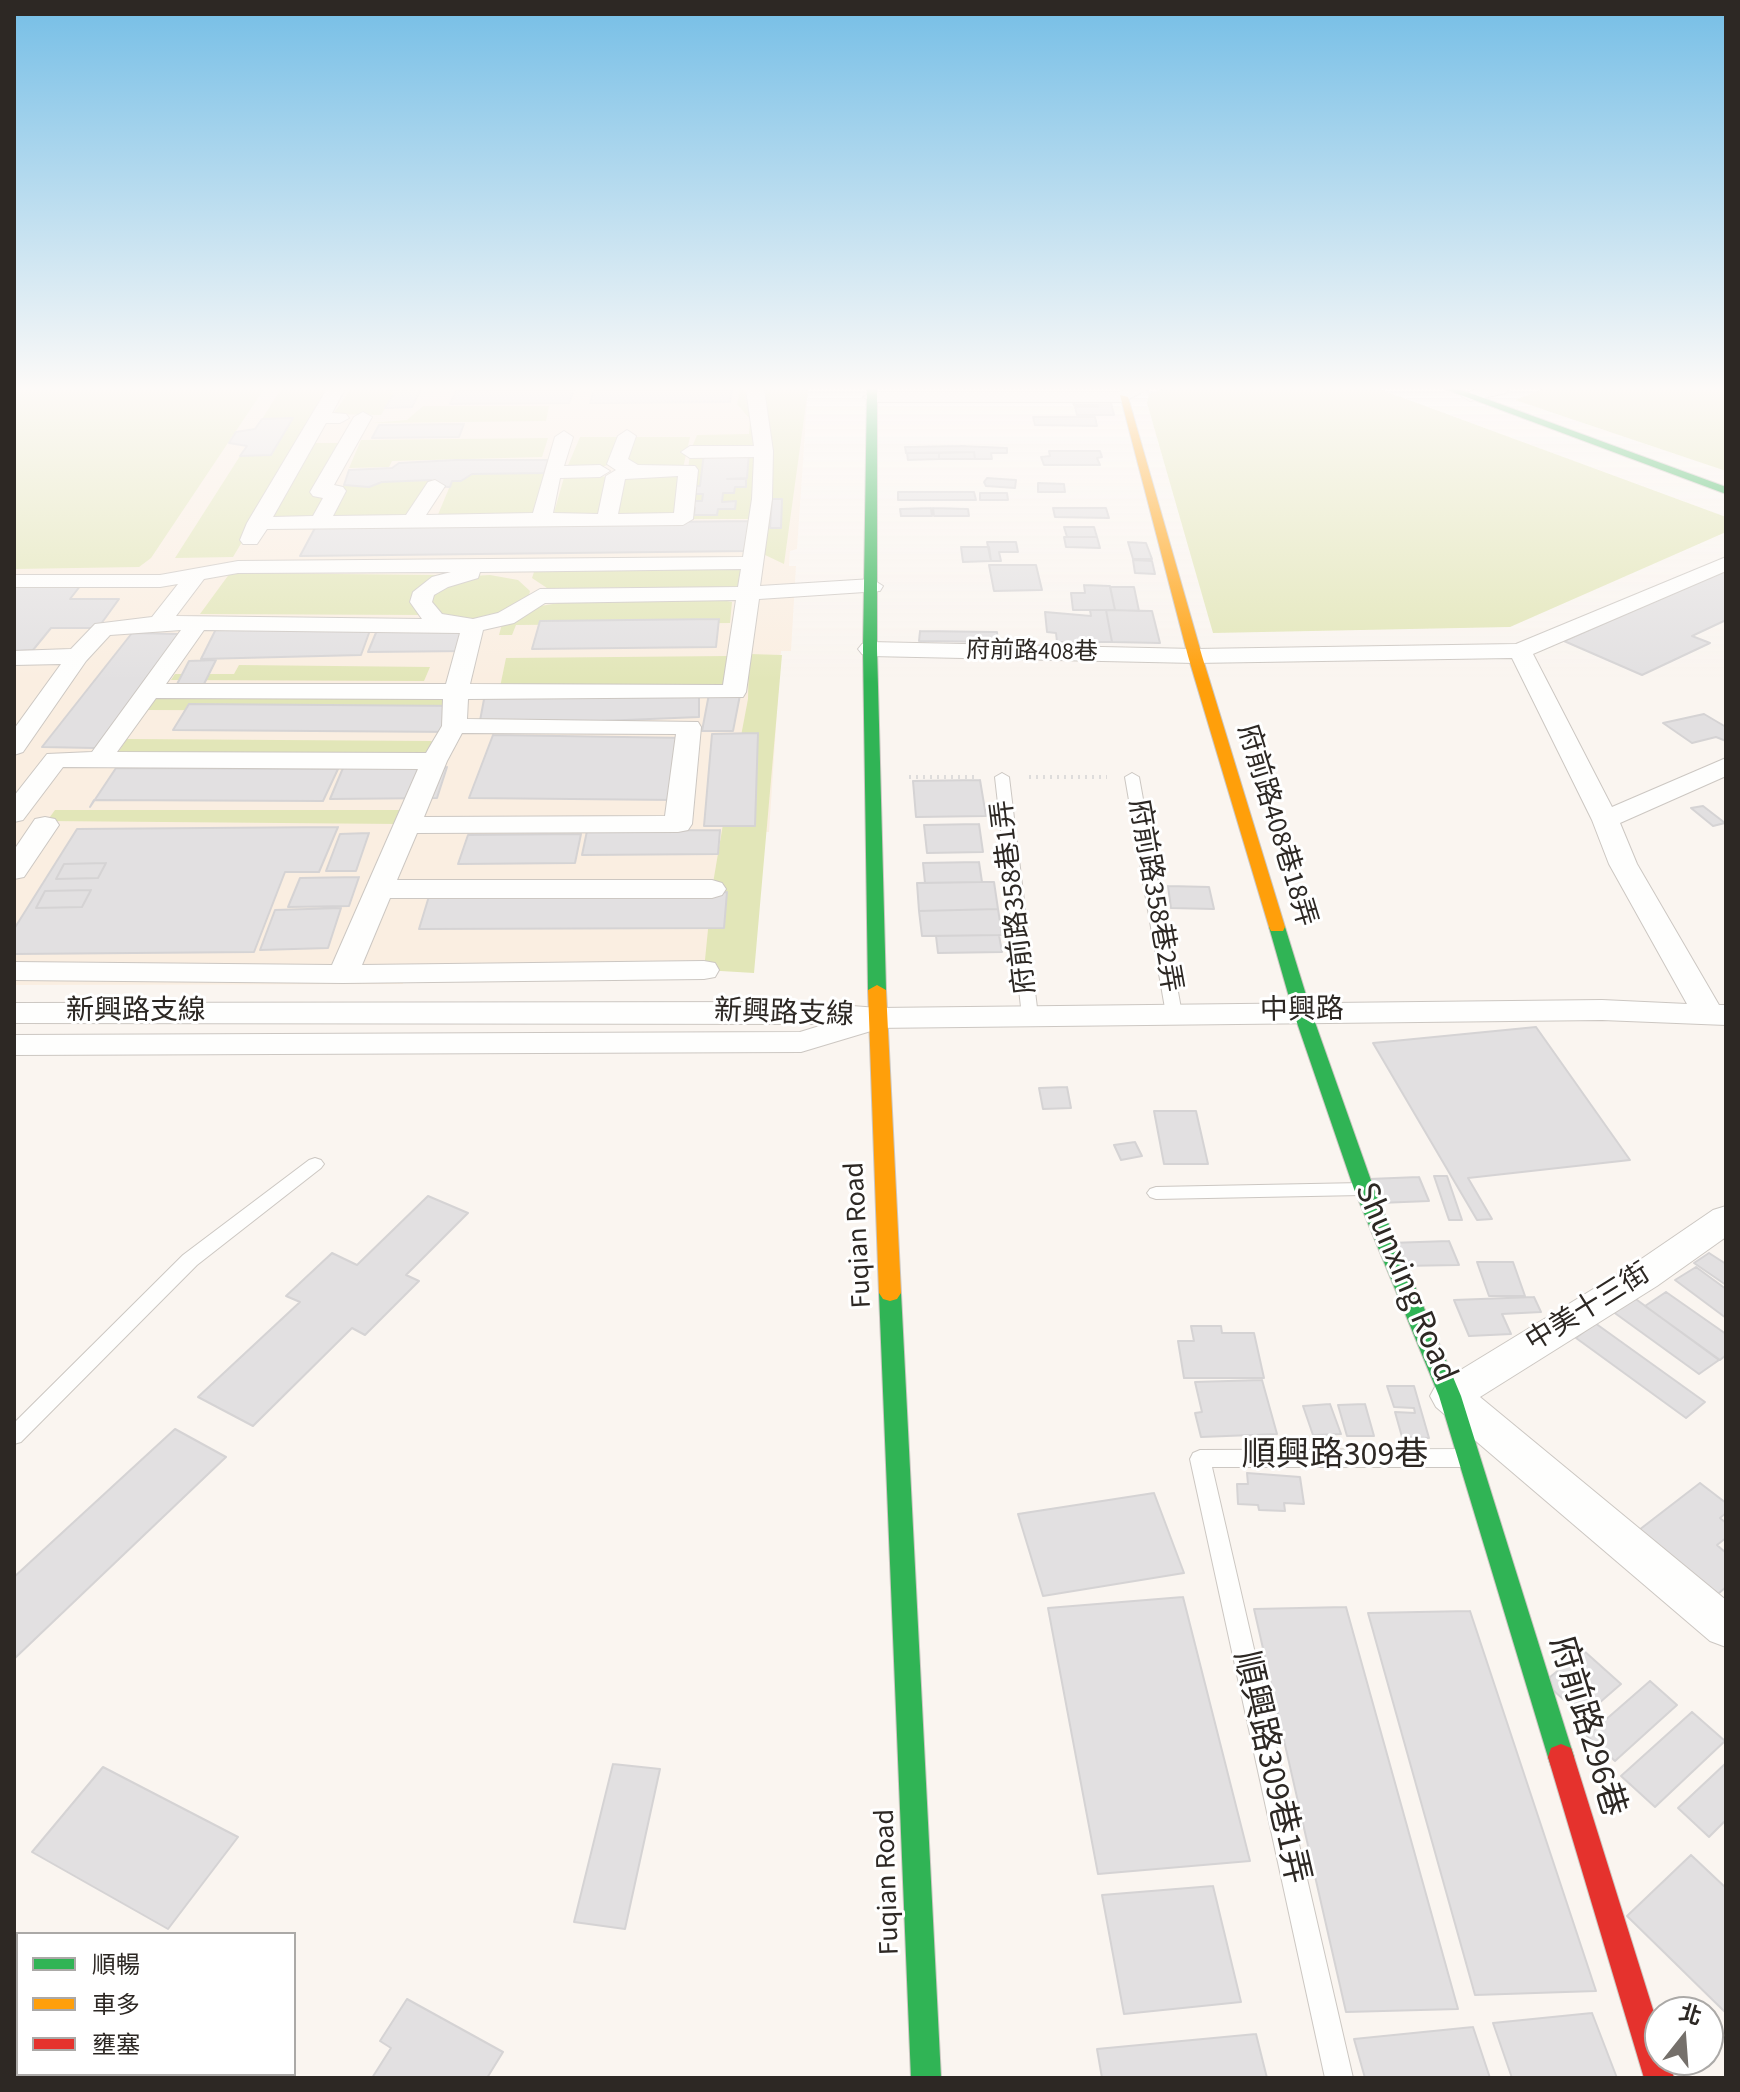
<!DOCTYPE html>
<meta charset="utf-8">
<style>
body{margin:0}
#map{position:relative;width:1740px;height:2092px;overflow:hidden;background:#faf5f0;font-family:"Source Sans 3","Noto Sans TC",sans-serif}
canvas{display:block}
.frame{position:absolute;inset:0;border:16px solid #2d2824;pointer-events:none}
.legend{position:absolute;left:16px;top:1932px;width:280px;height:144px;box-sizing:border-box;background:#fff;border:2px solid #aba9a7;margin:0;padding:10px 14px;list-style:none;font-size:24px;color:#2d2824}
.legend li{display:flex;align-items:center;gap:16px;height:40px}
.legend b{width:40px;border:2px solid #aba9a7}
.north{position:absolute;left:1644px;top:1996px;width:80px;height:80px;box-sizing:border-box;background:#fff;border:2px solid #aba9a7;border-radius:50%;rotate:17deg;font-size:22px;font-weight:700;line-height:32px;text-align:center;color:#2d2824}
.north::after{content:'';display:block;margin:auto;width:28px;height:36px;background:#75706b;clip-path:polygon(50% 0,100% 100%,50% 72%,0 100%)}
</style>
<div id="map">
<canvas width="1740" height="2092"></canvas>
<div class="frame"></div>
<ul class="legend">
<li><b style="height:10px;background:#30b455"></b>順暢</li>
<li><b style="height:10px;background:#ff9f0a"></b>車多</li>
<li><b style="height:10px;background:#e5322d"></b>壅塞</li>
</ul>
<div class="north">北</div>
</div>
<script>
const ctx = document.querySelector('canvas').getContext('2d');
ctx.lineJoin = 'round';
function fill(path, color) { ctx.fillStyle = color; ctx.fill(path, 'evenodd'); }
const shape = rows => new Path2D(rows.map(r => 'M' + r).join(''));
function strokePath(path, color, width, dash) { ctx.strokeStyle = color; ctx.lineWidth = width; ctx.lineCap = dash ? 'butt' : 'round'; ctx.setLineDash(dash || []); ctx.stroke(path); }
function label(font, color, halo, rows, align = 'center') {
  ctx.font = font + ' "Source Sans 3","Noto Sans TC",sans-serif'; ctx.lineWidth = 6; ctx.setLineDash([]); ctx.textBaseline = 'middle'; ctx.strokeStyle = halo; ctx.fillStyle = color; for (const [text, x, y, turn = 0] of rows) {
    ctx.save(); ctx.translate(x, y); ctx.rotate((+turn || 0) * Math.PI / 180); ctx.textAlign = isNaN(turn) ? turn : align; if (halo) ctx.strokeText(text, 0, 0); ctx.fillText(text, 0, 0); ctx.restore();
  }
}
fill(shape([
 [14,389,808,389,797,549,790,551,789,566,796,566,791,651,781,651,769,832,765,832,745,966,410,967,403,984,14,985]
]), '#faeee1');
fill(shape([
 [14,389,264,389,151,558,139,567,14,569],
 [281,389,333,389,233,557,175,558,240,456,272,455,292,419,262,419],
 [351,389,388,389,395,392,381,415,333,414],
 [740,389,808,389,784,564,763,554,750,519,683,519,690,452,697,435,749,434,750,419,737,404],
 [1163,389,1379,389,1726,517,1726,532,1510,627,1213,633,1147,403,1149,394],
 [1543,389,1726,389,1726,471,1515,400],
 [423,406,549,406,546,421,371,423,407,420],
 [580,437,622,437,613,463,597,469,566,470],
 [631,437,690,437,683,468,636,469,622,463],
 [548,438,542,457,392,461,389,467,349,468,361,440],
 [311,443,345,443,331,493,318,519,264,519],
 [683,471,680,516,612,517,618,478],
 [544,473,537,516,437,517,452,481,472,474],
 [565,474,610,477,604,517,553,516],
 [431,480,411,518,325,519,344,485,369,487,382,482],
 [743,569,742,587,547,588,532,578,534,572],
 [230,573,441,575,425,615,200,614],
 [490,575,518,580,530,591,528,599,522,605,481,619,450,617,429,607,432,592,472,576],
 [722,600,732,602,730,623,516,625,512,635,499,635,502,624,534,607,559,603],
 [749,654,782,655,754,973,704,970,712,889,737,742,741,736,748,699],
 [727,656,724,692,499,692,506,658],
 [239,665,430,667,424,681,171,680,175,674,234,674],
 [156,691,456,692,452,711,146,710],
 [127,739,432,741,426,756,117,754],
 [55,810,405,810,399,824,47,821]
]), '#e2e6b8');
const building = shape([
 [388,389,421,389,412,407,385,408,395,392,388,389],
 [732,389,730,402,590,403,594,390,732,389],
 [574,390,569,403,450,404,456,391,574,390],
 [1073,399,1110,399,1114,415,1077,415,1075,407,1098,407,1097,405,1074,405,1073,399],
 [1033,417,1095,417,1097,426,1035,425,1033,417],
 [293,418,271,455,240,456,247,446,229,443,236,432,255,429,262,419,293,418],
 [464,424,459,437,372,438,379,425,464,424],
 [961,446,1007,448,1007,453,991,453,992,459,975,459,974,452,906,453,905,447,961,446],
 [1049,451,1100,451,1102,457,1097,458,1100,465,1044,465,1041,457,1050,456,1049,451],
 [974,452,975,459,939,459,939,453,974,452],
 [704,453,749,453,747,478,727,479,746,479,746,487,735,487,734,493,723,493,722,502,736,501,735,509,718,509,717,515,694,515,695,508,685,509,686,501,702,501,703,494,687,494,688,486,700,486,704,453],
 [907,453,939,453,939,459,908,460,907,453],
 [456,460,548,460,544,473,472,474,461,481,452,481,450,487,429,486,431,480,382,482,369,487,344,485,349,470,392,468,399,463,456,460],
 [987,478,1016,480,1015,488,986,486,984,482,987,478],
 [1038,483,1064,484,1065,492,1038,492,1038,483],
 [898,492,974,492,976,500,898,500,898,492],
 [980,493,1007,493,1008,500,980,500,980,493],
 [772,499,782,499,781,528,770,528,772,499],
 [931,508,932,516,901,516,900,509,931,508],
 [933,508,968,509,969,516,934,516,933,508],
 [1053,508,1106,508,1109,518,1055,517,1053,508],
 [750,521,749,551,300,556,316,526,750,521],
 [1064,527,1094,527,1097,537,1067,537,1064,527],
 [1064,537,1097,537,1100,548,1066,547,1064,537],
 [987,542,1016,542,1018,552,999,552,1001,561,991,561,987,542],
 [1128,542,1146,543,1152,559,1133,559,1128,542],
 [961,547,989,547,991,561,963,562,961,547],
 [1133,560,1152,561,1155,574,1135,573,1133,560],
 [989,565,1036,565,1042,590,994,591,989,565],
 [1726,569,1726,620,1692,636,1710,643,1642,675,1564,641,1726,569],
 [14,585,81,585,70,599,119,599,98,628,51,628,33,650,14,651,14,585],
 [1084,585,1110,586,1115,610,1073,610,1071,593,1085,593,1084,585],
 [1110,587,1134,587,1139,611,1115,610,1110,587],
 [1090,610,1106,610,1112,642,1057,642,1056,633,1047,632,1045,612,1091,616,1090,610],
 [1106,610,1152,611,1160,643,1112,642,1106,610],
 [719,619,716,647,532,649,540,621,719,619],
 [476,621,467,651,368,652,380,623,476,621],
 [373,622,361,655,201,659,218,625,373,622],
 [920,631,997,632,998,642,919,641,920,631],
 [132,633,179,634,95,748,42,747,132,633],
 [216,660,202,688,175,688,189,661,216,660],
 [699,686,699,717,479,726,485,694,699,686],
 [709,694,740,695,733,731,702,731,709,694],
 [189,704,465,706,455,732,173,730,189,704],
 [1704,714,1726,727,1726,741,1716,737,1692,743,1663,723,1704,714],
 [758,733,755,826,704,826,712,734,758,733],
 [493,735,688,738,675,800,469,798,493,735],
 [447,767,437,798,330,799,343,768,447,767],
 [116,768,338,769,323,801,94,800,90,807,116,768],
 [980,780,986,816,916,817,913,781,980,780],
 [1703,806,1725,823,1713,826,1691,808,1703,806],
 [979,824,983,852,927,853,924,825,979,824],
 [338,827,319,872,285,872,254,952,14,954,14,929,77,829,338,827],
 [106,863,98,878,56,879,64,864,106,863],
 [91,890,82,907,36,908,45,891,91,890],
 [720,830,718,854,582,855,587,831,720,830],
 [369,833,356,871,326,871,340,834,369,833],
 [581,834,575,863,458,864,468,835,581,834],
 [979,862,982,882,925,883,923,863,979,862],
 [106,863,98,878,56,879,64,864,106,863],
 [359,877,349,906,288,907,300,878,359,877],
 [982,882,994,882,998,909,919,911,917,883,982,882],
 [1168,886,1209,887,1214,909,1171,908,1168,886],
 [91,890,82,907,36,908,45,891,91,890],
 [727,892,724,928,419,929,430,893,727,892],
 [341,908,328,948,260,950,275,910,341,908],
 [998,909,1002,935,922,936,919,911,998,909],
 [999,935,1002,952,938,953,936,936,999,935],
 [1536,1027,1630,1160,1468,1178,1492,1219,1477,1220,1373,1043,1536,1027],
 [1067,1087,1071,1108,1043,1109,1039,1088,1067,1087],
 [1154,1111,1196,1111,1208,1164,1164,1164,1154,1111],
 [1135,1142,1142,1156,1121,1160,1114,1145,1135,1142],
 [1434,1176,1447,1176,1462,1220,1449,1220,1434,1176],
 [1419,1177,1429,1201,1379,1203,1369,1179,1419,1177],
 [428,1196,468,1213,406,1275,419,1281,365,1335,352,1328,253,1426,198,1397,300,1302,286,1296,332,1253,357,1265,428,1196],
 [1449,1241,1459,1265,1399,1266,1390,1243,1449,1241],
 [1709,1253,1726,1264,1726,1285,1694,1263,1709,1253],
 [1477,1262,1513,1262,1525,1296,1489,1296,1477,1262],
 [1696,1267,1726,1289,1726,1318,1675,1280,1696,1267],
 [1666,1292,1726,1334,1726,1355,1720,1360,1645,1306,1666,1292],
 [1534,1297,1541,1312,1502,1314,1511,1334,1469,1336,1454,1300,1534,1297],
 [1633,1297,1719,1360,1699,1374,1612,1311,1633,1297],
 [1595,1323,1705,1402,1686,1418,1576,1338,1595,1323],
 [1191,1326,1221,1326,1222,1333,1254,1333,1264,1378,1184,1378,1178,1341,1194,1341,1191,1326],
 [1262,1380,1277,1434,1201,1437,1195,1413,1202,1412,1195,1382,1262,1380],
 [1387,1386,1414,1386,1429,1438,1402,1437,1395,1412,1415,1413,1414,1408,1394,1407,1387,1386],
 [1330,1404,1341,1434,1313,1435,1303,1406,1330,1404],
 [1365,1404,1374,1436,1347,1436,1338,1405,1365,1404],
 [175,1429,226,1457,14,1659,14,1577,175,1429],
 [1247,1473,1300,1477,1304,1504,1284,1503,1285,1511,1259,1510,1258,1505,1238,1504,1237,1484,1248,1484,1247,1473],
 [1700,1483,1726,1503,1726,1513,1720,1518,1726,1523,1726,1538,1717,1545,1726,1553,1726,1587,1718,1594,1639,1530,1700,1483],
 [1154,1493,1184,1573,1043,1596,1018,1514,1154,1493],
 [1183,1597,1250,1861,1098,1874,1048,1608,1183,1597],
 [1346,1607,1458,2009,1346,2012,1254,1609,1346,1607],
 [1470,1611,1596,1991,1475,1995,1368,1613,1470,1611],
 [1583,1650,1621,1684,1583,1717,1544,1682,1583,1650],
 [1650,1681,1677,1705,1615,1761,1587,1736,1650,1681],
 [1692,1712,1725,1741,1655,1807,1621,1776,1692,1712],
 [1726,1763,1726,1820,1709,1837,1678,1808,1726,1763],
 [613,1764,660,1769,625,1929,574,1922,613,1764],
 [103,1767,238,1837,168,1929,32,1852,103,1767],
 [1691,1855,1726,1888,1726,2013,1627,1916,1691,1855],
 [1213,1886,1241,2002,1124,2014,1102,1895,1213,1886],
 [407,1999,503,2052,487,2078,372,2078,391,2048,380,2041,407,1999],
 [1592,2013,1617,2078,1512,2078,1493,2023,1592,2013],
 [1473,2027,1490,2078,1365,2078,1354,2039,1473,2027],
 [1256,2034,1267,2078,1102,2078,1097,2049,1256,2034]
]);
fill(building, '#e2e0e1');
strokePath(building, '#d5d3d4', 2);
const lane = shape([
 [1002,773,1009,777,1038,1016,1030,1021,1022,1016,995,777,1002,773],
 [1132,773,1139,777,1182,1014,1174,1019,1166,1014,1125,777,1132,773],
 [315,1158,321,1160,324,1164,321,1168,197,1265,21,1442,14,1444,14,1423,183,1255,309,1160,315,1158],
 [1362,1183,1368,1185,1371,1189,1368,1193,1362,1195,1156,1199,1150,1197,1147,1193,1150,1189,1156,1187,1362,1183],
 [1461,1449,1468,1452,1471,1458,1468,1464,1461,1467,1212,1467,1353,2078,1325,2078,1190,1459,1193,1453,1200,1450,1461,1449],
 [14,1994,18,1995,18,2023,14,2022,14,1994],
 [30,2074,59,2074,57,2078,28,2078,30,2074],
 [91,2074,122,2074,124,2078,93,2078,91,2074]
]);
const street = shape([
 [327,389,345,389,332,413,346,414,349,418,340,423,326,423,273,517,313,516,323,498,313,496,310,492,354,417,363,412,372,417,334,485,343,487,346,491,333,516,406,515,428,482,435,480,445,486,426,515,533,513,555,437,564,431,573,437,564,466,600,465,610,471,600,477,560,478,553,513,598,514,606,476,616,470,607,464,618,436,627,430,636,436,628,459,638,465,695,466,698,470,693,519,683,525,267,529,257,544,243,544,240,540,247,523,327,389],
 [678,476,674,513,618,514,625,479,678,476],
 [746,389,764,389,773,451,772,499,760,586,872,579,883,586,880,591,759,599,746,692,743,697,468,699,467,719,698,722,701,727,692,824,688,830,678,832,417,833,397,880,712,880,722,883,726,889,722,895,712,898,390,898,362,965,704,961,715,963,719,970,715,977,704,979,343,983,14,980,14,962,332,965,418,769,63,767,23,820,14,822,14,796,47,754,92,752,181,630,110,635,86,661,23,752,14,755,14,729,61,664,14,665,14,651,71,649,95,624,152,617,178,584,160,587,14,587,14,575,160,575,238,561,743,557,752,499,754,457,690,458,681,452,690,446,754,446,746,389],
 [741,569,738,587,540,589,498,613,473,619,442,614,432,602,434,595,448,587,478,578,480,572,741,569],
 [451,572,432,577,413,592,410,602,422,619,176,616,204,579,238,573,451,572],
 [736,600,723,685,470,684,483,630,514,623,545,603,736,600],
 [204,630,460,633,446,684,166,684,204,630],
 [156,698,443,699,442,726,426,753,117,752,156,698],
 [462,733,676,734,665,816,424,817,447,761,462,733],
 [1125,389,1148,389,1123,402,872,402,863,397,872,392,1120,392,1125,389],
 [1477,389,1509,389,1506,393,1470,401,1461,396,1477,389],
 [1726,557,1726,571,1533,654,1612,807,1726,758,1726,776,1620,823,1637,864,1719,1005,1726,1005,1726,1025,1602,1020,873,1028,871,1031,801,1052,14,1055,14,1035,800,1032,826,1024,14,1023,14,1003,800,1002,878,1008,1602,1000,1687,1004,1609,864,1592,820,1512,658,1195,663,870,656,862,654,858,649,862,644,870,642,1195,649,1516,644,1726,557],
 [45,817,55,819,59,825,24,877,14,879,14,850,35,819,45,817],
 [1726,1206,1726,1237,1657,1286,1480,1397,1726,1600,1726,1647,1710,1641,1436,1407,1430,1396,1436,1385,1631,1266,1713,1210,1726,1206]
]);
const fast = shape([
 [867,389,877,389,877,649,886,990,877,995,868,990,863,649,867,389],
 [1445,389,1459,389,1726,487,1726,494,1445,389],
 [1277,922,1285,927,1311,1011,1374,1189,1461,1396,1574,1757,1571,1766,1561,1770,1551,1766,1548,1757,1439,1396,1354,1189,1293,1011,1269,927,1277,922],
 [890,1285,897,1287,901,1293,941,2078,911,2078,879,1293,883,1287,890,1285]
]);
const slow = shape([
 [1120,395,1128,397,1202,656,1285,927,1283,931,1271,931,1269,927,1188,656,1120,395],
 [877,985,886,990,901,1293,897,1299,890,1301,883,1299,879,1293,868,990,877,985]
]);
const jam = shape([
 [1561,1744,1571,1748,1574,1757,1660,2032,1660,2060,1669,2060,1674,2078,1644,2078,1548,1757,1551,1748,1561,1744]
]);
strokePath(lane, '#ccc7c2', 2);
strokePath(street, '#ccc7c2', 2);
strokePath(fast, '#ccc7c2', 2);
strokePath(slow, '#ccc7c2', 2);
strokePath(jam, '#ccc7c2', 2);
strokePath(shape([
 [909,777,979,777],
 [1029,777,1107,777]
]), '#dedcdb', 4, [2, 5]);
fill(lane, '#fefefd');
fill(street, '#fefefd');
fill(fast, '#30b455');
fill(slow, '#ff9f0a');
fill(jam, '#e5322d');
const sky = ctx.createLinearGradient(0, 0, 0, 682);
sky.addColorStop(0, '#75bee6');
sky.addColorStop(0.57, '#fdfaf8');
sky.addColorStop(1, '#fdfaf800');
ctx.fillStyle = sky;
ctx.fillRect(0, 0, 1740, 682);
label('24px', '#2d2824', '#fff', [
 ["府前路408巷",1032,653,1]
]);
label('28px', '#2d2824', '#fff', [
 ["府前路408巷18弄",1275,826,73],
 ["府前路358巷2弄",1153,896,80],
 ["府前路358巷1弄",1016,897,-97],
 ["中興路",1302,1012,-1],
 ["新興路支線",136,1013],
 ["新興路支線",784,1015,2],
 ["Fuqian Road",860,1235,-93],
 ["中美十三街",1589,1309,-32],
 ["Fuqian Road",889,1882,-92]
]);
label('34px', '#2d2824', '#fff', [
 ["Shunxing Road",1404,1283,67],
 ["順興路309巷",1335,1458],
 ["府前路296巷",1585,1727,73],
 ["順興路309巷1弄",1269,1768,77]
]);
</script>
